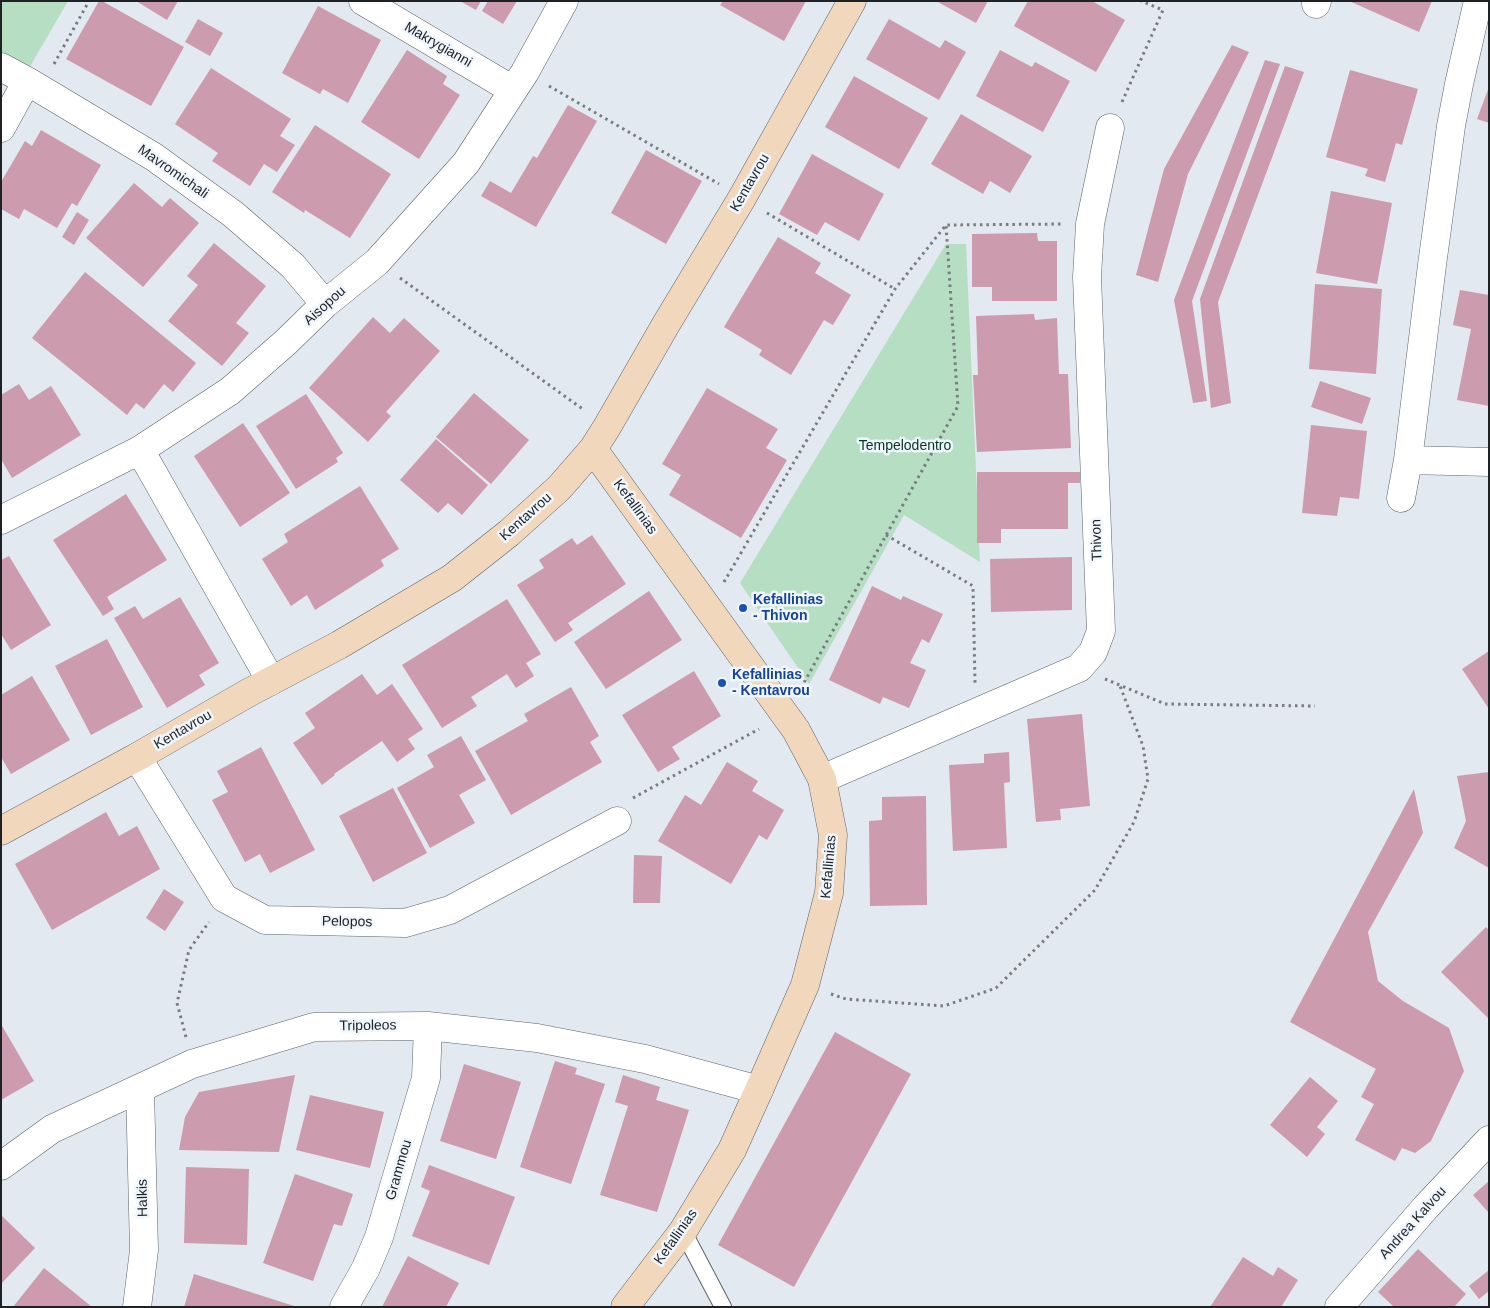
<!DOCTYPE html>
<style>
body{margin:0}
#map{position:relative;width:1490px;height:1308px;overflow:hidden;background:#e2e9f0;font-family:Arial,sans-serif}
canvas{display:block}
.frame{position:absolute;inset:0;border:2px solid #1f2225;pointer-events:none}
</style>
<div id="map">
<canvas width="1490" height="1308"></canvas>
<div class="frame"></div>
</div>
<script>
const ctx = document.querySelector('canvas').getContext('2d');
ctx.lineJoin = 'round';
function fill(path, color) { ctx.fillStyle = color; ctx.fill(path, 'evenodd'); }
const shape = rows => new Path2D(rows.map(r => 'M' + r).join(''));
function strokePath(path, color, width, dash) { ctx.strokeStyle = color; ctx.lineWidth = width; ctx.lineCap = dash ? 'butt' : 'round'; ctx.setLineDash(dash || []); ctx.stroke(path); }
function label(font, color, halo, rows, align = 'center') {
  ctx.font = font + ' Arial,sans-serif'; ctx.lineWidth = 5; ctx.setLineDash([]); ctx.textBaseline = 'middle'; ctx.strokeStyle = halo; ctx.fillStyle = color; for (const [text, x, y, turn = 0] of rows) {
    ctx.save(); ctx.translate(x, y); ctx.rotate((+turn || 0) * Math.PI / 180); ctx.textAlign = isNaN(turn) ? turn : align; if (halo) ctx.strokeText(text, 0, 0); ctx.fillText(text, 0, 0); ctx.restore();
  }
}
fill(shape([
 [1,1,68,1,28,70,1,55],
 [946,244,966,244,980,562,904,515,809,684,740,583]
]), '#b6dec2');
fill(shape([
 [99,1,102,1,184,47,151,106,66,59],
 [136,1,178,1,167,20],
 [460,1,481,1,476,10],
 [488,1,517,1,503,24,482,11],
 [723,1,806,1,784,41,720,5],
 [936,1,988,1,976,23],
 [1028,1,1092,1,1125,20,1096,72,1014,26],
 [1349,1,1432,1,1419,32],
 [318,6,381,40,348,103,323,89,320,94,282,73],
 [198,19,223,33,210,56,185,42],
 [889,19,940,48,945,40,966,52,939,100,866,59],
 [1232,45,1249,52,1188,174,1158,282,1136,275,1164,169],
 [407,50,447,76,443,84,460,95,419,159,361,122],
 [1000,50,1032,67,1035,62,1070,81,1043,132,976,96],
 [1265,60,1280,64,1192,301,1207,401,1193,403,1174,300],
 [1285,66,1304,72,1218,302,1231,403,1211,408,1200,299],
 [211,68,291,119,280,136,295,145,277,172,264,164,250,186,212,161,218,153,175,124],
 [1350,70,1418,89,1402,145,1396,143,1385,182,1365,176,1368,169,1326,157],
 [854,76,928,118,899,169,825,127],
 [1489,87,1489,123,1477,119],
 [568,105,597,121,536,227,481,196,490,181,511,193,533,156,537,158],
 [961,114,1032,156,1010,193,990,181,983,194,931,164],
 [315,125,391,174,350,238,305,210,304,213,272,192],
 [41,130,101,165,77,206,72,203,57,228,24,209,19,219,1,209,1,182,25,141,32,146],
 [646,150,702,181,666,244,611,213],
 [812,154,884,194,859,241,825,222,817,235,779,214],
 [134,183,162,207,170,198,199,223,143,287,86,238],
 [1331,191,1392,203,1377,284,1316,273],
 [77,212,89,220,74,245,62,237],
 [1037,233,1038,241,1057,241,1057,301,992,301,992,287,972,287,972,234],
 [778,237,821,263,815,273,851,295,833,325,824,320,791,375,759,355,762,350,724,327],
 [214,243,266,286,236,323,249,333,222,366,168,321,198,285,187,276],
 [85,272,196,363,173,392,164,384,144,409,136,403,127,415,32,338],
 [1315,284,1382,289,1376,374,1309,369],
 [1460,290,1489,295,1489,406,1457,400,1471,329,1453,325],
 [1034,314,1035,320,1057,318,1059,374,1068,374,1071,448,977,452,973,375,978,375,976,316],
 [373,317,390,333,404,318,440,351,386,412,391,416,368,442,309,388],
 [1320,381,1371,398,1362,424,1311,407],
 [19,384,29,400,51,386,81,435,12,478,1,459,1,395],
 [707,388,778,429,766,448,787,460,741,538,669,495,681,475,662,464],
 [474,393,529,440,491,484,436,437],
 [306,394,343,453,336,458,338,462,296,489,256,426],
 [243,423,290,493,240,527,194,456],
 [1311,425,1367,431,1359,499,1340,497,1337,516,1302,513],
 [436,439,488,485,462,515,448,503,438,513,400,480],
 [977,472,1080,472,1080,483,1068,483,1068,529,1001,529,1001,543,977,543],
 [360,486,399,549,381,560,384,566,315,610,307,595,291,606,262,559,288,542,284,534],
 [126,494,167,560,107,597,114,609,103,616,53,540],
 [592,535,626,584,568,623,573,630,555,642,517,585,544,568,539,560,572,538,577,545],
 [9,556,51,625,11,650,1,634,1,560],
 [1072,557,1072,610,991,612,990,559],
 [872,586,901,600,903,596,943,614,929,643,922,639,910,663,926,670,909,708,883,697,880,704,829,680],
 [649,591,682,640,606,689,574,642],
 [180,597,219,663,199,675,205,685,167,708,114,618,135,606,143,619],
 [507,599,541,654,526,663,534,676,516,688,507,674,471,697,477,706,442,728,402,665],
 [107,639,143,707,91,735,55,666],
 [1489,651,1489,709,1462,669],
 [694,671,721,716,672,747,680,759,658,772,622,715],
 [362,674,377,695,392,684,423,729,408,739,415,749,397,762,382,741,334,774,335,775,322,785,293,743,315,728,305,713],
 [32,676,70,740,11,774,1,757,1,695],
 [571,687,599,736,590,742,602,762,511,815,475,751,528,721,524,714],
 [1082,714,1090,806,1060,809,1061,820,1036,822,1027,719],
 [461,736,486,780,459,795,475,823,430,848,397,788,434,767,427,755],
 [261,747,315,850,270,873,260,854,245,862,212,800,228,792,217,771],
 [1009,752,1010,782,1004,783,1007,848,953,851,949,765,984,763,984,754],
 [727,762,758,781,752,791,784,810,767,840,759,835,731,884,658,841,685,795,701,805],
 [1489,772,1489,868,1454,848,1466,821,1457,776],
 [393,788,427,853,373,882,339,816],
 [1414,789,1423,833,1368,932,1378,981,1403,1001,1449,1028,1464,1071,1431,1141,1415,1153,1402,1148,1395,1161,1355,1140,1374,1104,1361,1097,1376,1069,1290,1022],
 [926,796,927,905,870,906,869,821,882,820,882,797],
 [106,812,119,836,137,826,160,869,52,930,15,864],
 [634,855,662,856,660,903,633,903],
 [164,889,184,902,165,931,146,918],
 [1486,927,1489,930,1489,1019,1441,972],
 [1,1024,34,1081,1,1100],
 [835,1032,911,1074,794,1287,718,1245],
 [555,1061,577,1068,575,1074,605,1084,571,1184,520,1167],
 [464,1064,521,1082,496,1159,440,1141],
 [295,1075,279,1152,179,1150,185,1117,199,1092],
 [623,1075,660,1087,656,1100,689,1110,657,1212,600,1195,628,1106,615,1102],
 [1310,1077,1338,1101,1317,1127,1325,1134,1307,1157,1270,1125],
 [310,1095,384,1112,370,1168,296,1150],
 [429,1165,515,1197,489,1265,412,1236,430,1191,421,1187],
 [186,1167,249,1169,247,1245,184,1243],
 [295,1174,353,1194,342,1226,334,1224,313,1281,263,1263],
 [1489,1181,1489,1213,1473,1195],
 [1,1215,35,1248,1,1284],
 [1418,1249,1466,1294,1454,1307,1394,1307,1378,1292],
 [408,1256,459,1283,446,1307,382,1307],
 [1243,1257,1273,1276,1278,1267,1298,1280,1281,1307,1210,1307],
 [44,1268,92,1307,13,1307],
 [1489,1270,1489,1291,1479,1299,1469,1286],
 [194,1274,294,1306,294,1307,184,1307]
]), '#cc9bad');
const lane = shape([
 [683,1231,723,1307]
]);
const street = shape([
 [363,1,513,90],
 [1316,4,1317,1],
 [1,67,27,81,154,157,233,214,293,266,325,304],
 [1,128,27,81],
 [140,450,271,681],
 [1408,460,1489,462],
 [1401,498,1408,460,1432,265,1451,126,1459,84,1478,1],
 [1,520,140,450,230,391,286,342,325,304,377,262,466,163,525,72,564,1],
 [137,757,224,898,265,920,405,923,450,910,617,821],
 [822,779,1079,668,1093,652,1101,631,1087,277,1090,224,1110,128],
 [1,1166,52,1129,192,1064,314,1027,428,1026,537,1038,645,1059,759,1090],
 [137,1307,144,1250,140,1089],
 [344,1307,366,1268,379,1237,426,1078,428,1026],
 [1339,1307,1426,1207,1489,1140]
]);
const secondary = shape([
 [593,449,796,730,822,779,833,835,829,893,805,985,759,1090,732,1150,683,1231,625,1307],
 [1,831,137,757,248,693,339,645,452,578,509,533,559,488,593,449,607,427,665,326,742,198,852,1]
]);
strokePath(lane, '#5d6369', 18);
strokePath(street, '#5d6369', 29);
strokePath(secondary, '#5d6369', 29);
strokePath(shape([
 [54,64,89,1],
 [549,86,719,184],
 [1122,102,1163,10,1141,1],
 [767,213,895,289],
 [400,278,584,410],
 [886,535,973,586,975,683],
 [724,582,895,289,946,225,1062,224],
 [1105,679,1165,704,1315,706],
 [801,688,958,406,946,225],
 [633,798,759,729],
 [831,994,846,999,944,1006,996,988,1095,890,1134,822,1148,779,1143,746,1120,686],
 [186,1037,177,1003,189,950,209,922]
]), '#777c81', 3, [2.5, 4]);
strokePath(lane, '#fff', 16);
strokePath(street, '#fff', 28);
strokePath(secondary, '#f1d8bd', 28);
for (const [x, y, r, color] of [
 [743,608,5,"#1a4fb4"],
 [722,683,5,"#1a4fb4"]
]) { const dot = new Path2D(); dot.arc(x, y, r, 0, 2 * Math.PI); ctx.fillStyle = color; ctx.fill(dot); strokePath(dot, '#eff6fd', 2); }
label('14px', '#1f2225', '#eff6fd', [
 ["Makrygianni",438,45,30],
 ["Mavromichali",173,172,35],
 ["Kentavrou",750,183,-60],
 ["Aisopou",325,306,-42],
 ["Kefallinias",635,507,54],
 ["Kentavrou",526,517,-42],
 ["Thivon",1097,540,-92],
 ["Kentavrou",183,730,-30],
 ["Kefallinias",829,867,-85],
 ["Pelopos",347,922,1],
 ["Tripoleos",368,1026,-1],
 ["Grammou",399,1170,-74],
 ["Halkis",143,1198,-91],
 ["Andrea Kalvou",1413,1223,-48],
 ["Kefallinias",676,1237,-55]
]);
label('14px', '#00381b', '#eff6fd', [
 ["Tempelodentro",905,446]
]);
label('bold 14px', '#164399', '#eff6fd', [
 ["Kefallinias",753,600],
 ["- Thivon",753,616],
 ["Kefallinias",732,675],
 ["- Kentavrou",732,691]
], 'left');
</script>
